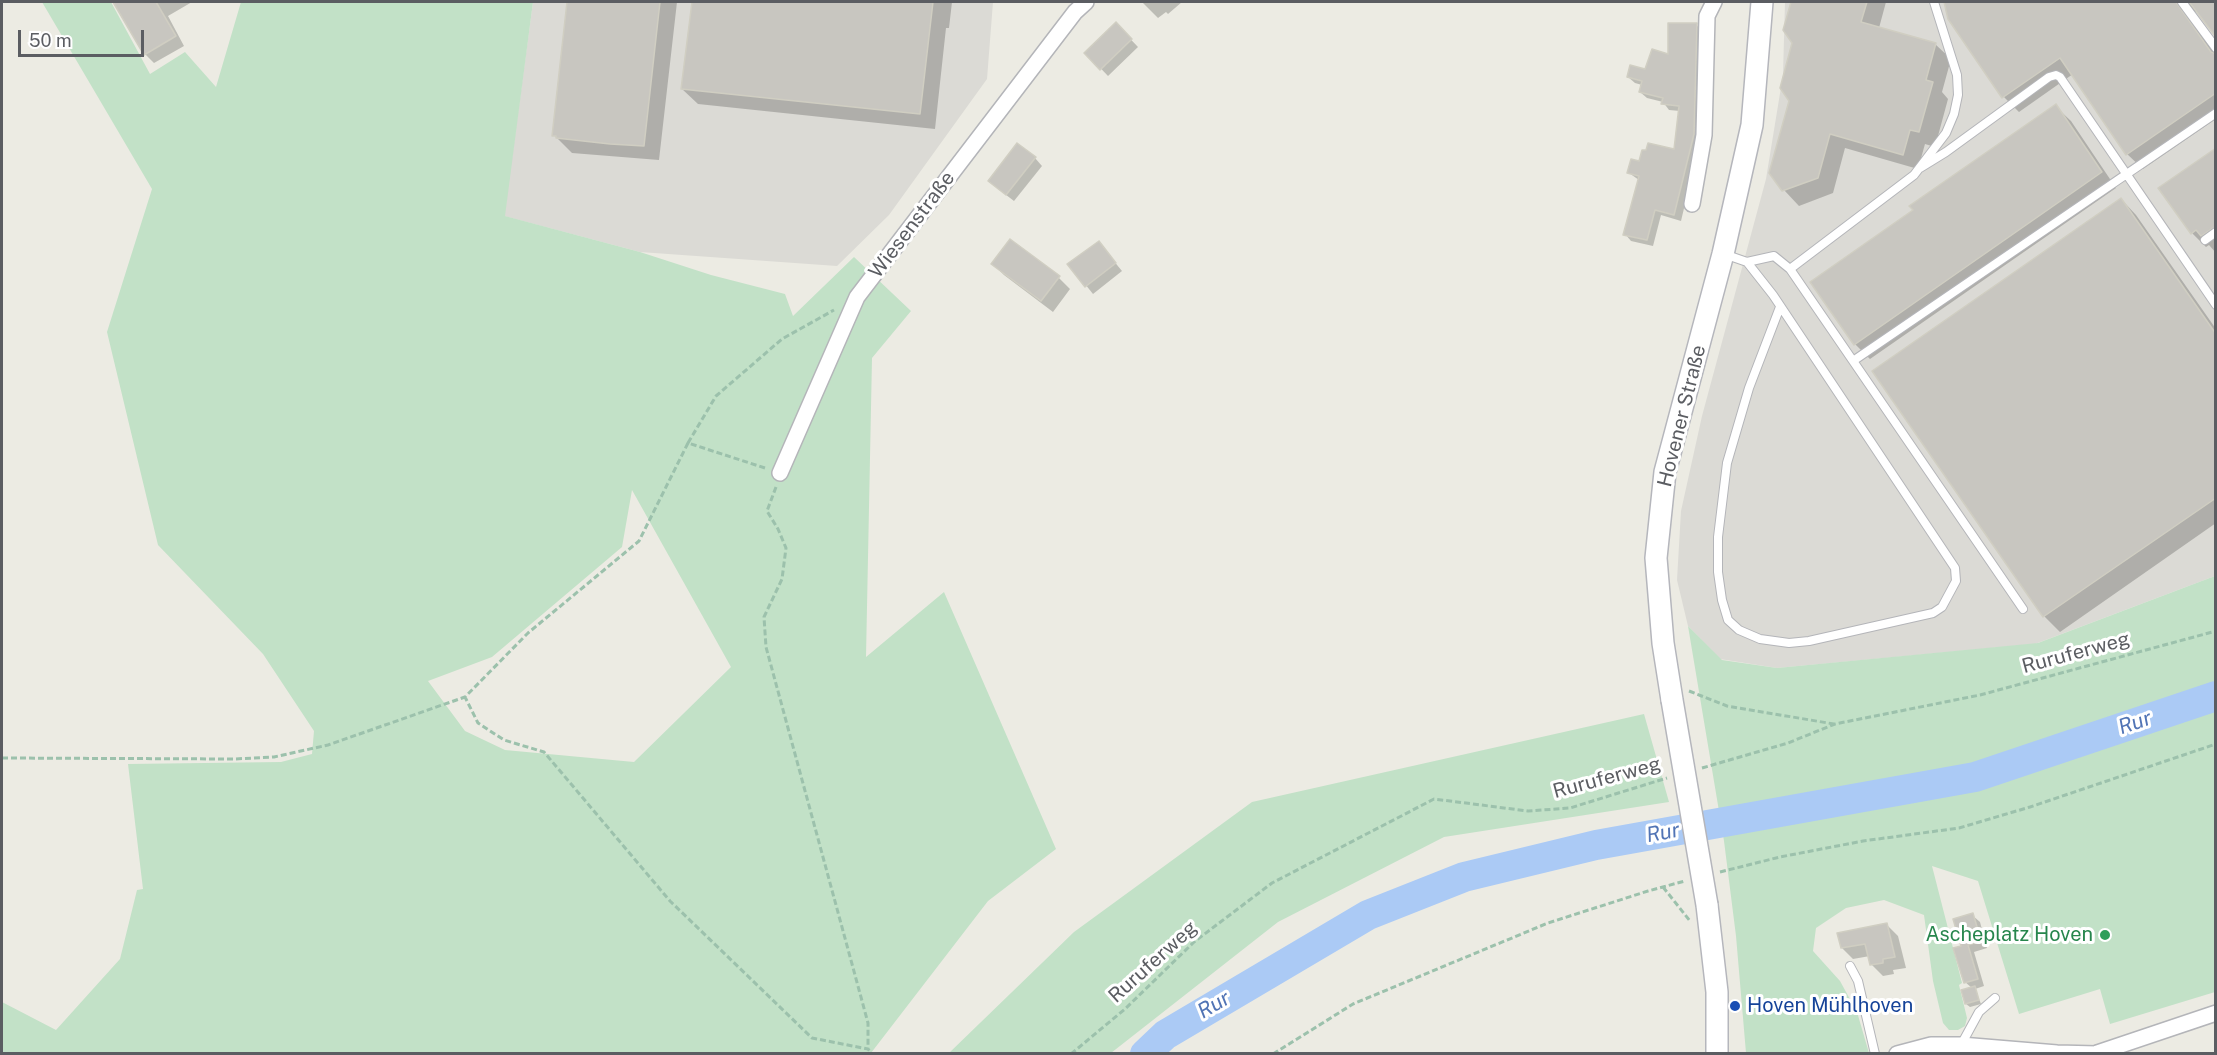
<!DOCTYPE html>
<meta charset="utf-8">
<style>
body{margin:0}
#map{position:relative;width:2217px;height:1055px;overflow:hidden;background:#ecebe3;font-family:"Public Sans",sans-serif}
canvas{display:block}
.frame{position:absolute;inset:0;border:3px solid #5b5d62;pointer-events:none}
.scale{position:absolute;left:18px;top:30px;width:126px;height:27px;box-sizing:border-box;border:3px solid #5b5d62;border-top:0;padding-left:8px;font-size:18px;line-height:21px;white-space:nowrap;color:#5b5d62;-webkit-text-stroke:4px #fff;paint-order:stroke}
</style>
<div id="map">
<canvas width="2217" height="1055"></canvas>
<div class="frame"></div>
<div class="scale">50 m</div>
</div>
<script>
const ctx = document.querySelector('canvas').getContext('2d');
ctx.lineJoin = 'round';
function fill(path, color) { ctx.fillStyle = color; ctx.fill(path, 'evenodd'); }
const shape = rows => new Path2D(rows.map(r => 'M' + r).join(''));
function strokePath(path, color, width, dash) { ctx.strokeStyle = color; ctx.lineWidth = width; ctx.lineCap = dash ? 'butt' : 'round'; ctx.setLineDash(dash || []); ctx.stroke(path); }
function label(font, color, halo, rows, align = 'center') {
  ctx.font = font + ' "Public Sans",sans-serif'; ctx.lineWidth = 6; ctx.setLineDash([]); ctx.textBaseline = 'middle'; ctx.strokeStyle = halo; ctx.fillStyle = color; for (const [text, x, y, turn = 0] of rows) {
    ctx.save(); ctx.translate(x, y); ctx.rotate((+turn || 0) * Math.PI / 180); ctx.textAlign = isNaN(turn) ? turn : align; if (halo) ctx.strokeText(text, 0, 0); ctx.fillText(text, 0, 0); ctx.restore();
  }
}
fill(shape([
 [533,2,993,2,987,79,889,215,837,266,640,252,504,216],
 [1785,2,2215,2,2215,576,2035,644,1777,668,1720,659,1688,626,1677,580,1681,511,1702,416,1766,179,1783,75]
]), '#dbdad5');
fill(shape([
 [42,2,111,2,150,74,185,52,216,87,241,2,533,2,505,216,640,252,711,275,785,294,793,316,854,257,911,311,872,358,866,657,944,592,1056,849,988,901,871,1053,2,1053,2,1002,56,1030,120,959,137,890,143,889,128,764,281,762,312,754,314,731,263,654,158,545,107,332,152,189],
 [632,490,731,667,634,762,505,750,465,731,428,681,492,657,622,547],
 [2215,576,2215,992,2110,1024,2100,989,2019,1014,1978,881,1932,866,1962,983,1959,985,1967,1018,1965,1026,1958,1030,1949,1030,1943,1023,1933,981,1924,915,1884,900,1846,908,1816,928,1813,951,1840,981,1857,1012,1869,1053,1746,1053,1736,936,1724,841,1688,626,1722,660,1777,668,2038,643],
 [1644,714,1669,802,1444,837,1278,922,1111,1053,949,1053,1074,932,1252,802]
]), '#c2e1c7');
fill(shape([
 [115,2,192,2,168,16,184,46,154,63,145,54],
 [568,2,677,2,659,160,572,153,554,135],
 [692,2,952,2,949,28,946,28,935,129,698,104,682,89],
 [1142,2,1182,2,1168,14,1166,12,1158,18],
 [1793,2,1886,2,1879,28,1935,44,1951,59,1942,92,1948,99,1935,147,1925,144,1918,169,1845,148,1833,193,1799,206,1784,190,1794,43,1785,30],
 [1945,2,2216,2,2216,36,2197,11,2193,13,2192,22,2216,54,2216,119,2143,169,2127,154,2073,74,2019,112,2004,97,1949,18],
 [1116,24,1138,47,1108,76,1086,53],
 [1696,25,1703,31,1700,141,1681,221,1661,215,1653,246,1631,241,1625,234,1639,180,1629,173,1640,163,1675,150,1680,111,1669,110,1663,102,1647,98,1640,92,1642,85,1635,83,1628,77,1646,71,1669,56],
 [2055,106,2071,121,2116,188,1870,359,1855,344,1915,211],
 [2216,149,2216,253,2209,245,2206,247,2192,233],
 [1035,158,1042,166,1014,201,997,188],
 [2121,199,2136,215,2216,329,2216,523,2060,632,2045,617,1874,371],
 [1010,241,1059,278,1070,289,1053,312,1004,275,993,264],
 [1099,243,1122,271,1093,294,1069,264],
 [1972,915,1980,922,1987,948,1974,952,1984,986,1975,989,1981,1004,1970,1007,1966,1004,1963,991,1972,988,1965,982,1963,947],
 [1886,924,1898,936,1906,968,1893,970,1894,974,1883,976,1871,964,1870,956,1853,959,1842,948]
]), '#0003');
strokePath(shape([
 [1145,1054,1165,1035,1368,915,1464,877,1596,845,1975,777,2216,696]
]), '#abcaf5', 30);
const building = shape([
 [113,2,156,2,176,36,144,55,113,2],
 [567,2,660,2,644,146,610,144,556,138,556,136,552,136,567,2],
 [692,2,933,2,920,114,681,89,692,2],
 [1791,2,1867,2,1861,22,1936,43,1926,80,1933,82,1919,132,1910,130,1903,155,1830,134,1818,178,1782,191,1769,173,1789,101,1780,88,1792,43,1783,30,1791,2],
 [1944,2,2176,2,2211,52,2216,54,2216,93,2126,155,2060,58,2002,98,1948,19,1944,2],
 [2189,2,2216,2,2216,37,2189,2],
 [1116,22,1132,39,1100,70,1084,53,1116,22],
 [1668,23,1697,23,1694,134,1674,215,1655,210,1647,240,1623,235,1639,176,1627,173,1631,159,1639,161,1642,150,1646,150,1648,143,1674,149,1679,106,1661,104,1663,98,1639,92,1642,81,1627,77,1630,65,1645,69,1652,49,1668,54,1668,23],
 [2056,104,2102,172,1854,345,1810,282,1913,210,1909,206,2056,104],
 [1017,143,1036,157,1006,195,988,181,1017,143],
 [2216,148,2216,226,2201,236,2196,230,2191,234,2158,188,2216,148],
 [2121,198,2216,334,2216,498,2043,617,1872,371,2121,198],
 [1010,239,1060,276,1041,301,991,264,1010,239],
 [1099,241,1116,263,1085,287,1067,264,1099,241],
 [1973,913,1981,941,1968,945,1978,979,1964,983,1953,948,1961,946,1953,919,1973,913],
 [1887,923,1895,957,1883,959,1883,963,1870,965,1865,944,1841,948,1837,933,1887,923],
 [1975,986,1979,1000,1965,1004,1961,990,1975,986]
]);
fill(building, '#c8c6c0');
strokePath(building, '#d0cec2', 1.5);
const lane = shape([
 [2182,2,2216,48],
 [1920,168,1946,152,2049,77,2056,75,2060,77,2216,305],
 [2205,240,2216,232],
 [1724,254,1747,262,1773,295,1955,568,1956,581,1942,607,1933,613,1809,641,1789,643,1760,639,1739,630,1728,620,1722,600,1718,572,1718,537,1727,463,1749,388,1780,307],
 [1747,262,1774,256,1790,269,2023,609],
 [1790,269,1914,175,1946,133,1954,114,1958,95,1957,75,1934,2],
 [1853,361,2216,113],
 [1850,966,1858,981,1875,1054],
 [1961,1045,1979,1012,1995,998]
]);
const street = shape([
 [1692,204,1704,135,1707,16,1714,2],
 [780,473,857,297,1075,12,1086,2],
 [2097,1053,2216,1013],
 [1897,1054,1931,1045,1961,1045,2057,1053,2097,1054]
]);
const secondary = shape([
 [1672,700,1663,643,1656,558,1665,472,1723,254,1752,125,1762,2],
 [1707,905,1717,992,1717,1054]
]);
strokePath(lane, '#b4b5b9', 10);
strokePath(street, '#b4b5b9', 18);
strokePath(secondary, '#b5b6bc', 24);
strokePath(shape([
 [688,443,716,396,782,339,834,310],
 [765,468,688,443,639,541,528,633,465,697,478,723,504,740,544,752,670,901,812,1038,868,1049,872,1054],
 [776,487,767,511,778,529,786,548,782,579,764,617,766,647,868,1023,868,1049],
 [1689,691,1727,706,1834,724],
 [2,758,234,759,274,757,328,745,465,697],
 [1702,768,1788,743,1835,724,1980,695,2216,631],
 [1720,872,1780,857,1863,841,1959,828,2030,807,2216,744],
 [1663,887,1690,921],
 [1071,1054,1125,1009,1194,942,1272,883,1434,799,1528,811,1570,808,1667,778],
 [1273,1054,1353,1004,1548,923,1648,891,1685,881]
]), '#9cc1ac', 3, [6, 3]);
strokePath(lane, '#fff', 8);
strokePath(street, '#fff', 15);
strokePath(secondary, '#fff', 21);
const secondaryBridge = shape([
 [1672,700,1707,905]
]);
strokePath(secondaryBridge, '#b5b6bc', 24, []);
strokePath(secondaryBridge, '#fff', 21);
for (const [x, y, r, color] of [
 [2105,935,6,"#2e9e5b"],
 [1735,1006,6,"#1a4fb4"]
]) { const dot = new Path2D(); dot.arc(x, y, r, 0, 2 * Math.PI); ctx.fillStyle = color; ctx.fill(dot); strokePath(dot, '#fff', 2); }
label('20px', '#5b5d62', '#fff', [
 ["Wiesenstraße",912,225,-53],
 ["Hovener Straße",1682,416,-76],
 ["Ruruferweg",2076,653,-15],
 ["Ruruferweg",1607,778,-15],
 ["Ruruferweg",1153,962,-42]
]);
label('20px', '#27864d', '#fff', [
 ["Ascheplatz Hoven",2093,935]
], 'right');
label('20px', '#164399', '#fff', [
 ["Hoven Mühlhoven",1747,1006]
], 'left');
label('italic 21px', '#5174b5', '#fff', [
 ["Rur",2135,723,-19],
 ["Rur",1663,833,-10],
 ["Rur",1214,1005,-30]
]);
</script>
